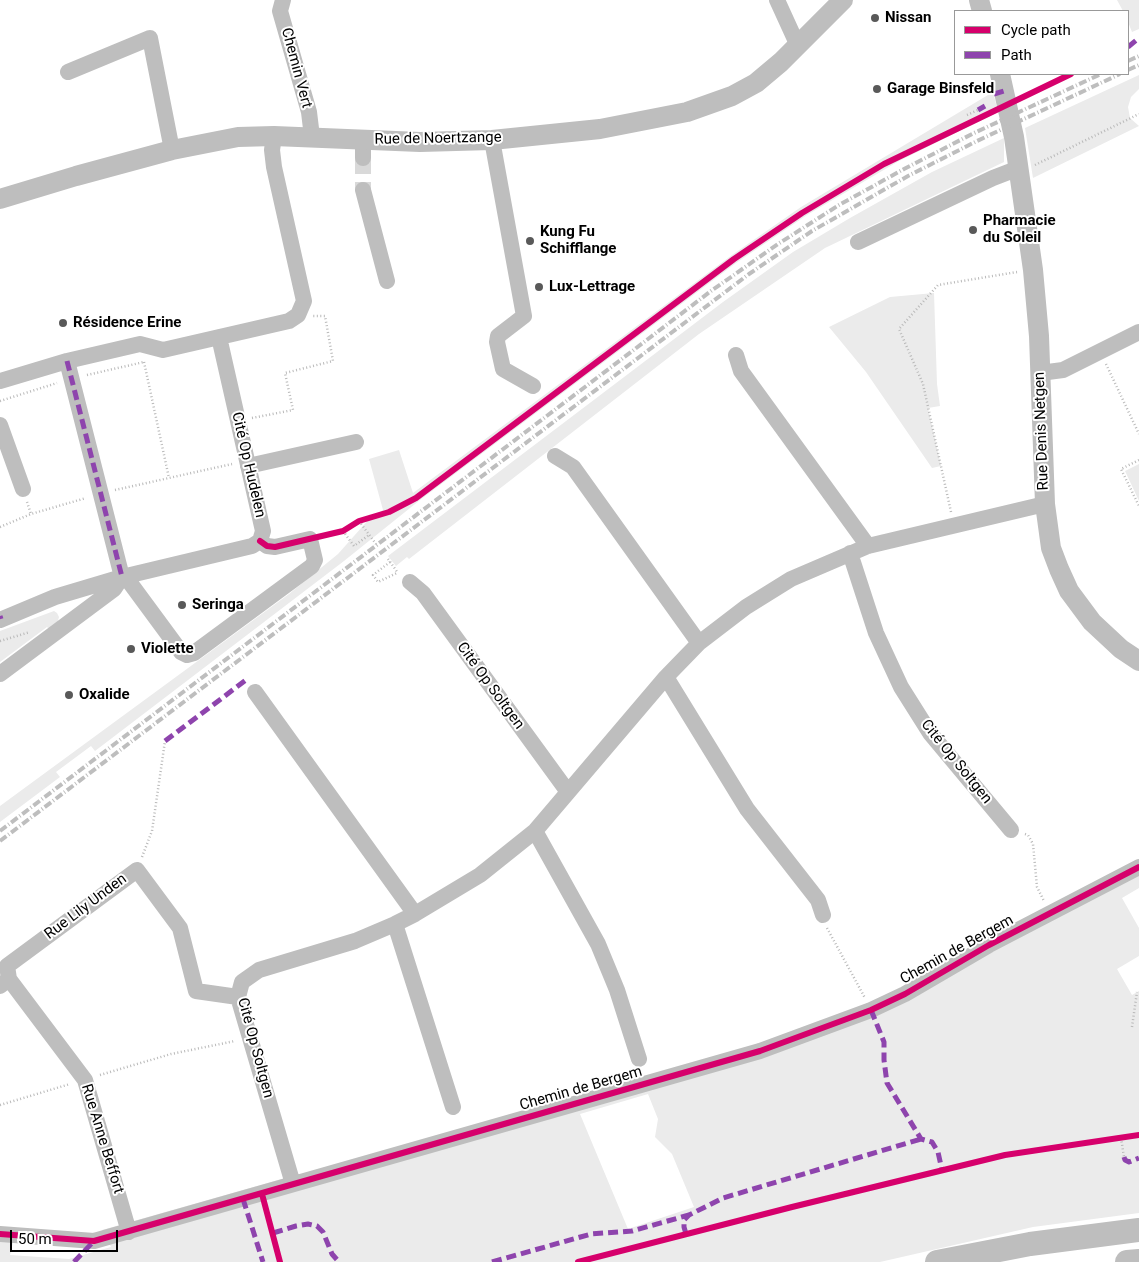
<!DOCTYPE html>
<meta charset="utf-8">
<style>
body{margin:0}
#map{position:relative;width:1139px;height:1262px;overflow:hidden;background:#fff;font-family:Roboto,sans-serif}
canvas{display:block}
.legend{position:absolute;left:954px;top:10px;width:175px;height:65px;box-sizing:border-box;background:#fff;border:1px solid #999;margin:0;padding:6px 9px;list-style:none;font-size:15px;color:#000}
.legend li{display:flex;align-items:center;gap:10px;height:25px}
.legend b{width:25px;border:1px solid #999}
.scale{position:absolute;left:10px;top:1230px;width:108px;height:22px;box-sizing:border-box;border:2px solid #000;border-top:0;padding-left:6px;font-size:15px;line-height:18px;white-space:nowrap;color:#000;-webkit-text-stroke:4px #fff;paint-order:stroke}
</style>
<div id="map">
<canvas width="1139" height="1262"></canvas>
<ul class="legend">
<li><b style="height:6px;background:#d6006c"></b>Cycle path</li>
<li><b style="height:6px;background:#8e44ad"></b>Path</li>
</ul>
<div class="scale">50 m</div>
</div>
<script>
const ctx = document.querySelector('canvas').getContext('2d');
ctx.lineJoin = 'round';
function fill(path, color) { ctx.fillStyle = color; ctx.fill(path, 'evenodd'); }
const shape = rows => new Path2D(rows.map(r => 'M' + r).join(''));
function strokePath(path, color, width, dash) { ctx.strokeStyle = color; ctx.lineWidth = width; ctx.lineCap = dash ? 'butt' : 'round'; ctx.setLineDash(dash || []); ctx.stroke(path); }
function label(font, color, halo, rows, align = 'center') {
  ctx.font = font + ' Roboto,sans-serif'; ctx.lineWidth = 4; ctx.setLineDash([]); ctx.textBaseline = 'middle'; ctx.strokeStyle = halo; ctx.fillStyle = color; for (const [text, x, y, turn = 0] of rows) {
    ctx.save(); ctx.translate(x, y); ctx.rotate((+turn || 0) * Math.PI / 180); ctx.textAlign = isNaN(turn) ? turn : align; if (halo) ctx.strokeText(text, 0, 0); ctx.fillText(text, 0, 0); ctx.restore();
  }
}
fill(shape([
 [1117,0,1139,0,1139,29,1132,32,1128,22,1128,11,1123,11],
 [1139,75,1139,89,1131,97,1128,107,1130,118,1139,126,1033,178,1025,128],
 [993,92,998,112,899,161,807,215,736,263,420,500,344,561,95,751,91,746,56,772,60,777,0,822,0,806,289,594,338,554,370,518,383,510,369,459,399,450,413,493,732,255,801,207],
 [1004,138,1004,162,825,248,699,334,409,559,407,557,396,566,388,556,723,302,793,252,850,218,932,172],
 [934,293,937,384,940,406,928,408,941,466,932,468,866,372,829,327,890,297],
 [1139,464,1139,501,1125,471],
 [54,611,57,613,59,617,57,624,50,630,47,627,0,662,0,631],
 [1139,867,1139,888,1122,898,1139,928,1139,956,1117,969,1132,995,1139,991,1139,1213,1033,1227,880,1262,0,1262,0,1242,13,1242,10,1255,69,1259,111,1247,102,1230,285,1178,293,1184,823,1029],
 [648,1094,658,1119,655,1137,672,1154,694,1207,628,1229,580,1114]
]), '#ebebeb');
strokePath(shape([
 [363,158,363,190]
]), '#d9d9d9', 16, [16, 8]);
strokePath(shape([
 [967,115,978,110],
 [1035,165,1139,114],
 [144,362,169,478],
 [1106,364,1139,434],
 [87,375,144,362],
 [0,401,57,383],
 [252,418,293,410,285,373,333,361,325,316,313,316],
 [1139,460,1121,469,1139,506],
 [115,490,232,464],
 [27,502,31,514],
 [951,512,923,384,899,329,938,285,1017,272],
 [359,521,376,544],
 [0,527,31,514,86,498],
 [343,531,354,546,369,535],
 [388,559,398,573],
 [390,562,373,575,378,582,397,573],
 [0,641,30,632],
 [1025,834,1028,835,1033,844,1037,887,1044,901],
 [142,857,152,831,165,741],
 [827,928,865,998],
 [1132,1027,1137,992],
 [100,1075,171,1054,235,1041],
 [0,1105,70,1084],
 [1121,1138,1124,1157],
 [266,1208,280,1262]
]), '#b9b9b9', 2.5, [1, 2.5]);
strokePath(shape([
 [283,0,280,11,309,112,312,137],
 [777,0,798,46],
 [68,72,150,38,172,150],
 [492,140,524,316,498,336,497,342,503,369,533,386],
 [363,158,363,140],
 [363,190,387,281],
 [858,242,993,178,1019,168],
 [736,355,741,371,868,546],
 [1040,373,1063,370,1139,332],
 [0,381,67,361,140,344,163,350,289,321,298,315,304,301,274,167,272,150,274,136],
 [0,425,23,489],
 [555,456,573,467,699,643],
 [248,466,356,442],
 [850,553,876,633,901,687,930,733,1011,830],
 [125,576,181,652,187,655,194,653,312,566,315,560,310,539,275,547,267,546,260,541],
 [410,582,423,593,568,792],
 [0,620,55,597,122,577,252,546,260,541,263,531,219,337],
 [0,674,114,589,122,577,67,361],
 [666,677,747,809,818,900,823,915],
 [255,692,415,914],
 [535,831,598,944,617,990,639,1059],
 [395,924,453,1107],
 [9,979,85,1080,129,1232],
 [0,986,9,979,7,966,137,870,180,928,196,991,238,997],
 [293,1184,238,997,242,982,259,970,355,941,395,924,415,914,480,875,535,831,666,677,699,643,746,607,791,579,868,546,1045,504],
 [0,1234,94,1241,760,1051,871,1010,905,994,989,945,1139,867]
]), '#bebebe', 16);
strokePath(shape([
 [979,0,982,11],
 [1000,74,1014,137,1033,270,1039,336,1045,504,1051,548,1059,569,1069,591,1092,622,1121,649,1139,661],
 [0,199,76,176,172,150,238,137,274,136,420,142,492,140,600,129,687,112,732,96,756,83,781,62,843,0]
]), '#bebebe', 20);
strokePath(shape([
 [937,1262,1030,1244,1139,1230],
 [1127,1262,1139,1261]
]), '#bebebe', 24);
strokePath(shape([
 [1128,61,1139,56],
 [1128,70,1139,65],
 [0,831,631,352,711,291,778,244,839,205,904,169,974,133,1101,74],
 [0,841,749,274,812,231,908,176,977,141,1120,74]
]), '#bebebe', 4, [8, 2.5, 1, 2.5]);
strokePath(shape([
 [1128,47,1139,38],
 [994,94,1004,91],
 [978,110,985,106],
 [67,361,122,577],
 [0,616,1,619],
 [165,741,246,680],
 [871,1010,884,1042,884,1060,887,1083,921,1139,932,1142,938,1152,942,1170],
 [1124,1157,1125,1160,1129,1162,1139,1158],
 [243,1199,263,1262],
 [273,1233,296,1226,308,1224,317,1226,323,1232,332,1254,339,1262],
 [686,1234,684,1227,684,1220,689,1215,723,1198,921,1139],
 [74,1262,94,1241],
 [492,1262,591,1234,632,1231,689,1215]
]), '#8e44ad', 5, [10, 5]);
strokePath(shape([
 [260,541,267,546,275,547,343,531,359,521,389,512,416,498,734,259,802,213,884,164,1071,74],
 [262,1194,280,1262],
 [0,1234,94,1241,760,1051,871,1010,905,994,989,945,1139,867],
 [578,1262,792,1207,1005,1155,1139,1135]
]), '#d6006c', 6);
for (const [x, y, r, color] of [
 [875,18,5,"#595959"],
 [877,89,5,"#595959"],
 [973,230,5,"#595959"],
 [530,241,5,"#595959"],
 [539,287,5,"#595959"],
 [63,323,5,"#595959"],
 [182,605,5,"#595959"],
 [131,649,5,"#595959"],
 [69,695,5,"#595959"]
]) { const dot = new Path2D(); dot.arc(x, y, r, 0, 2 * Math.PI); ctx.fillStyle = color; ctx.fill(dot); strokePath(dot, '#fff', 2); }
label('bold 15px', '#000', '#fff', [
 ["Nissan",885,18],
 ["Garage Binsfeld",887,89],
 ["Pharmacie",983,221],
 ["du Soleil",983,238],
 ["Kung Fu",540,232],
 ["Schifflange",540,249],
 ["Lux-Lettrage",549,287],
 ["Résidence Erine",73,323],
 ["Seringa",192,605],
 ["Violette",141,649],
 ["Oxalide",79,695]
], 'left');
label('15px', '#000', '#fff', [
 ["Chemin Vert",296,68,75],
 ["Rue de Noertzange",438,139,-1],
 ["Rue Denis Netgen",1042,431,-92],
 ["Cité Op Hudelen",248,465,77],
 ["Cité Op Soltgen",490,686,54],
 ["Cité Op Soltgen",956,762,51],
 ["Rue Lily Unden",86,907,-37],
 ["Chemin de Bergem",957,950,-29],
 ["Cité Op Soltgen",255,1048,75],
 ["Chemin de Bergem",581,1089,-16],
 ["Rue Anne Beffort",102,1139,73]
]);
</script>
